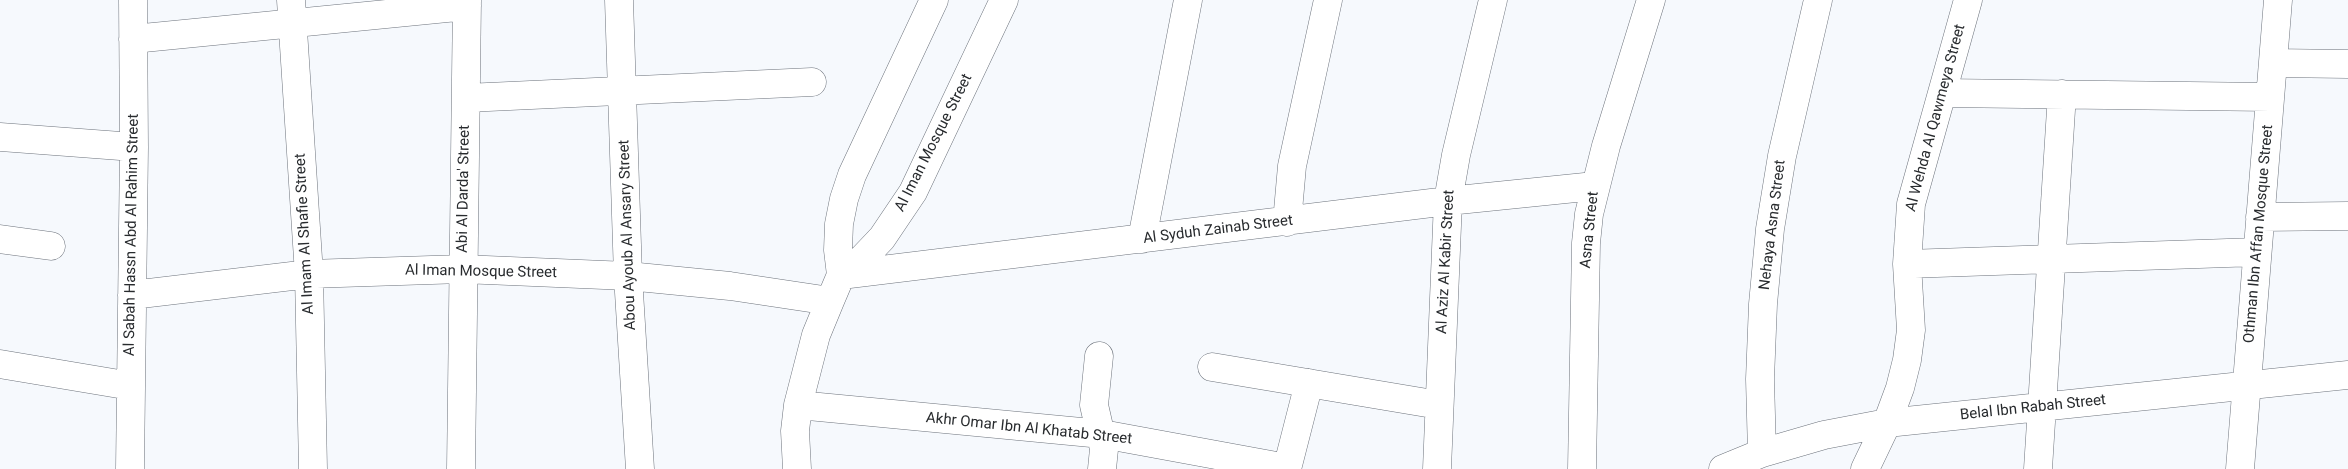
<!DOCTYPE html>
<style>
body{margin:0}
canvas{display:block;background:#f6f9fd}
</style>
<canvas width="2348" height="469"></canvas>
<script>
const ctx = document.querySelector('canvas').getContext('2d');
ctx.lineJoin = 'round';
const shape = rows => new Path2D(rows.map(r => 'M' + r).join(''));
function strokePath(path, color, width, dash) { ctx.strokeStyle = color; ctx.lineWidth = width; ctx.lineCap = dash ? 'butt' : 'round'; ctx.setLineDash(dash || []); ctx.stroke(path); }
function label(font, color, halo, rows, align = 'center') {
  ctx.font = font + ' Roboto,sans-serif'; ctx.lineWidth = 5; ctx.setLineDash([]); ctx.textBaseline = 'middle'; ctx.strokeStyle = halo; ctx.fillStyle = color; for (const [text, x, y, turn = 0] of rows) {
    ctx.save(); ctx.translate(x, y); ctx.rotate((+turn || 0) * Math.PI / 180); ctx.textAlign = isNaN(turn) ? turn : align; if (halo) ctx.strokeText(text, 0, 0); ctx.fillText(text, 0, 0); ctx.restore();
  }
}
const minor = shape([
 [291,0,309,274,313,469],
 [619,0,628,276,640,469],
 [133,39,467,6],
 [2273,63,2348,64],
 [1942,93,2270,97],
 [466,98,812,82],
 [0,137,134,147],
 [2260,217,2348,216],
 [1287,222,1292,166,1328,0],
 [0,239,51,246],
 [1142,239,1188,0],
 [1907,264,2257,252],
 [841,275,1448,201,1595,186],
 [841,275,838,250,839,224,844,199,852,175,934,0],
 [132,295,309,274,462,269,628,276,730,286,830,301],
 [1099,356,1094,405,1104,449,1102,469],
 [0,364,131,386],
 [1212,367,1439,405],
 [798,405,1102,434,1287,468],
 [1762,453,1760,379,1763,304,1770,229,1782,156,1818,0],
 [130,469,134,147,133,0],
 [461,469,467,0],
 [797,469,795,431,798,405,816,335,830,301,841,275,863,258,882,238,913,192,1004,0],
 [1287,469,1309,383],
 [1437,469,1448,201,1456,155,1493,0],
 [1582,469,1586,243,1589,214,1606,146,1651,0],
 [1723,469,1762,453,1824,435,1887,423,2348,375],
 [1865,469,1887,423,1900,388,1907,360,1911,330,1907,264,1911,204,1968,0],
 [2038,469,2062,94],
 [2240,469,2278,0]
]);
strokePath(minor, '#6d737c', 29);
strokePath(minor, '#fff', 28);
label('15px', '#282b2e', '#fff', [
 ["Al Wehda Al Qawmeya Street",1936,118,-75],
 ["Al Iman Mosque Street",934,143,-63],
 ["Abi Al Darda' Street",464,189,-89],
 ["Nehaya Asna Street",1773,225,-83],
 ["Al Syduh Zainab Street",1218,230,-7],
 ["Asna Street",1590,230,-84],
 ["Al Imam Al Shafie Street",305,234,-93],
 ["Othman Ibn Affan Mosque Street",2259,234,-85],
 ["Al Sabah Hassn Abd Al Rahim Street",132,235,-89],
 ["Abou Ayoub Al Ansary Street",628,235,-92],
 ["Al Aziz Al Kabir Street",1446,262,-87],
 ["Al Iman Mosque Street",481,272,1],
 ["Belal Ibn Rabah Street",2033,408,-6],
 ["Akhr Omar Ibn Al Khatab Street",1029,429,6]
]);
</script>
